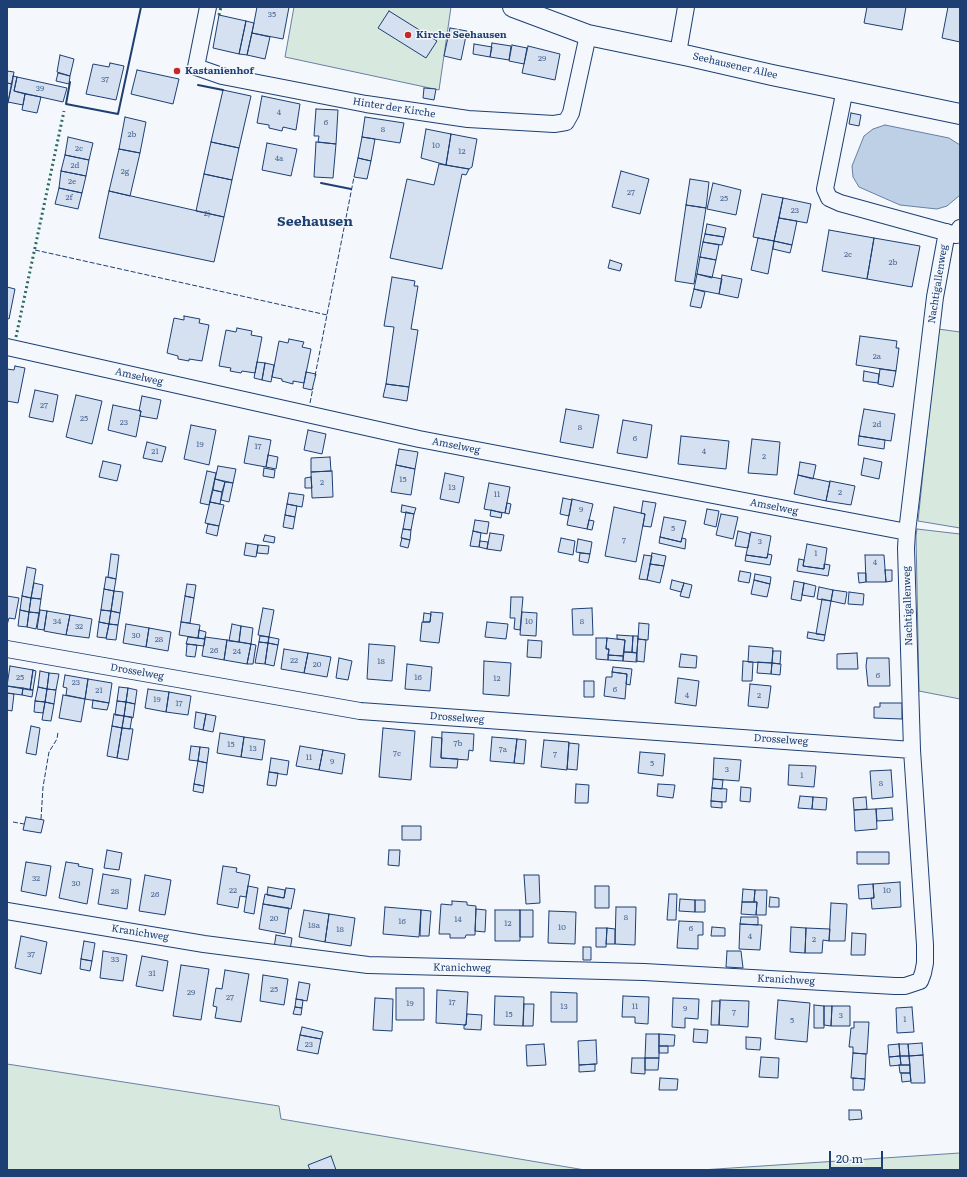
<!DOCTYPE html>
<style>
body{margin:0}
#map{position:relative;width:967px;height:1177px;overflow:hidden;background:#f4f7fb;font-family:Literata,serif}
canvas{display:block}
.frame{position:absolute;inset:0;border:8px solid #1d3f73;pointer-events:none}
.scale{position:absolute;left:829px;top:1151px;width:54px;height:18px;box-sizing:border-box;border:2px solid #1d3f73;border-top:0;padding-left:5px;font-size:12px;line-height:14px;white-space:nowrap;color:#1d3f73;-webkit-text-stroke:3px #f4f7fb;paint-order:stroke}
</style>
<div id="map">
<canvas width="967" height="1177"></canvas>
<div class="frame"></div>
<div class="scale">20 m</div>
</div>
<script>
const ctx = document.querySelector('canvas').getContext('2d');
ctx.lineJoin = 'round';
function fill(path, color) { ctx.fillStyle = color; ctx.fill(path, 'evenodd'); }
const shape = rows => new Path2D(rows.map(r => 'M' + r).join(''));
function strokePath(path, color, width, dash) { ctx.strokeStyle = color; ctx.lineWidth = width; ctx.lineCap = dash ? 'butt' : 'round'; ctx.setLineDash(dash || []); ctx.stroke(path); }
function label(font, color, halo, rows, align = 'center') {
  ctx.font = font + ' Literata,serif'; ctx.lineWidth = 3; ctx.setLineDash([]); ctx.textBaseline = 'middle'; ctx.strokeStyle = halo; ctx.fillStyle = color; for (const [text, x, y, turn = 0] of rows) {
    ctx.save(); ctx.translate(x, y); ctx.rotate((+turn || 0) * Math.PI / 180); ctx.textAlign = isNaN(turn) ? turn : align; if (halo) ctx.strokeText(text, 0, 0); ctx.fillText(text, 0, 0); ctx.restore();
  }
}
const green = shape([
 [294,7,451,7,439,90,285,57,294,7],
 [938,329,960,332,960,528,918,521,938,329],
 [917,529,960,534,960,699,919,691,916,536,917,529],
 [7,1064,279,1106,281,1119,585,1170,7,1170,7,1064],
 [960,1153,960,1170,701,1170,960,1153]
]);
fill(green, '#d7e8df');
strokePath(green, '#687fa3', 1);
const water = shape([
 [885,125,949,138,960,145,960,195,947,206,937,209,900,205,859,187,853,177,852,166,864,136,873,129,885,125]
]);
fill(water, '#bed0e5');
strokePath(water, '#687fa3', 1);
const building = shape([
 [257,7,289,7,283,39,252,33,257,7],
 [867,7,906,7,902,30,864,23,867,7],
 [948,7,960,7,960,42,942,38,948,7],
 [389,11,437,41,426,58,378,28,389,11],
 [219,15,246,21,239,54,213,48,219,15],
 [246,21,254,23,247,55,239,54,246,21],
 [450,28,467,31,461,60,444,56,450,28],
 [252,33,270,37,265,59,247,55,252,33],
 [492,43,511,46,509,60,490,57,492,43],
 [474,44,492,47,490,57,473,54,474,44],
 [512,45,527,48,524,64,509,61,512,45],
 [528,46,560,54,555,80,522,73,528,46],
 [60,55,74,59,70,76,57,72,60,55],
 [110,63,124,66,116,100,86,94,93,64,109,67,110,63],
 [137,70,179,79,173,104,131,94,137,70],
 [7,71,14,72,12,84,7,83,7,71],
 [58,73,70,76,69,84,56,81,58,73],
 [13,76,17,77,14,91,25,94,23,105,8,102,13,76],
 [17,77,67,88,63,102,14,91,17,77],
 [7,83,12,84,7,107,7,83],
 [424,88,436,89,434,100,423,98,424,88],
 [223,90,251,96,239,148,211,142,223,90],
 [25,94,41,97,37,113,22,110,25,94],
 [262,96,300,104,296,130,283,127,282,131,269,128,269,125,257,123,262,96],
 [316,109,338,110,336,144,318,142,319,136,314,136,316,109],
 [851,113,861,115,859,126,849,124,851,113],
 [125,117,146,122,140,153,119,149,125,117],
 [365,117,404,123,400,143,362,137,365,117],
 [426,129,451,134,446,165,421,158,426,129],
 [451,134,477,139,472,167,469,169,446,165,451,134],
 [68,137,93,143,89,160,65,155,68,137],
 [362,137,375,139,371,161,358,158,362,137],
 [211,142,239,148,232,180,204,174,211,142],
 [316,142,336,144,333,178,314,177,316,142],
 [267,143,297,149,291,176,262,170,267,143],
 [119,149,140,153,130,196,109,191,119,149],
 [65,155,89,160,86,176,61,171,65,155],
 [358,158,371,161,367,179,354,177,358,158],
 [439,164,469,169,466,175,462,174,442,269,390,258,407,179,434,185,439,164],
 [61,171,86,176,82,193,59,188,61,171],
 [621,171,649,179,640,214,612,207,621,171],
 [204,174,232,180,224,217,196,211,204,174],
 [690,179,709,182,706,208,686,205,690,179],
 [713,183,741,190,736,215,707,209,713,183],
 [59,188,82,193,78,209,55,204,59,188],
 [109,191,224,217,214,262,99,238,109,191],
 [762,194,783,198,774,241,753,237,762,194],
 [783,198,811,204,807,223,779,218,783,198],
 [686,205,706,208,694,284,675,281,686,205],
 [779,218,797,221,792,245,774,241,779,218],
 [707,224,726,228,724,237,705,234,707,224],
 [829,230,874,238,867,279,822,271,829,230],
 [705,234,724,237,722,245,703,242,705,234],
 [758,238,774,241,768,274,751,270,758,238],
 [874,238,920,246,912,287,867,279,874,238],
 [774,241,792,245,790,253,773,249,774,241],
 [703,242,719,245,716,260,700,257,703,242],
 [700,257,716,260,712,278,697,274,700,257],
 [610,260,622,264,620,271,608,268,610,260],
 [697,274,722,279,719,294,694,289,697,274],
 [722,275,742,279,738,298,719,294,722,275],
 [392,277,415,281,414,286,418,286,411,329,418,330,409,387,386,384,394,327,384,326,392,277],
 [7,287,15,289,9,319,7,318,7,287],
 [694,289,705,292,701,308,690,306,694,289],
 [184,316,200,319,199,323,209,325,202,361,189,359,189,361,178,359,178,356,167,353,174,318,184,320,184,316],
 [237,328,252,331,251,335,262,337,255,373,242,371,241,373,230,371,231,368,219,366,226,330,236,332,237,328],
 [860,336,897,341,896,348,899,348,896,371,856,365,860,336],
 [289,339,304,342,302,347,311,349,304,383,293,381,293,384,282,381,282,379,272,377,279,341,288,343,289,339],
 [257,362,265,363,262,380,254,378,257,362],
 [265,363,274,365,271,382,262,380,265,363],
 [15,366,25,368,18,403,7,401,7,369,14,370,15,366],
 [880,369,896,371,893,387,878,384,880,369],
 [864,371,879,374,878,383,863,381,864,371],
 [306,372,316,374,312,390,303,388,306,372],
 [386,384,409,387,407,401,383,397,386,384],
 [35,390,58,395,53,422,29,417,35,390],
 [76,395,102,401,92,444,66,437,76,395],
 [142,396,161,400,157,419,140,416,141,411,139,411,142,396],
 [113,405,141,411,136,437,108,430,113,405],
 [566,409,599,415,593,448,560,442,566,409],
 [864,409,895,414,891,441,859,436,864,409],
 [623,420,652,425,647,458,617,453,623,420],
 [191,425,216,430,209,465,184,459,191,425],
 [308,430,326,434,322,454,304,450,308,430],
 [249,436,271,440,266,467,244,463,249,436],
 [681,436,729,441,726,469,678,464,681,436],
 [859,436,885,440,884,449,858,445,859,436],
 [752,439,780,442,777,475,748,473,752,439],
 [147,442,166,447,162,462,143,458,147,442],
 [399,449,418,452,415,469,396,465,399,449],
 [268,455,278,457,276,469,266,467,268,455],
 [330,457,331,471,311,472,311,458,330,457],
 [864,458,882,462,879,479,861,475,864,458],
 [103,461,121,465,117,481,99,477,103,461],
 [800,462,816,465,813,479,798,475,800,462],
 [396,465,415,469,411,495,391,492,396,465],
 [218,466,236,469,233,483,215,479,218,466],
 [264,468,275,470,274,478,263,476,264,468],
 [207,471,216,473,209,505,200,503,207,471],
 [332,471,333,497,312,498,311,472,332,471],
 [445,473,464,477,459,503,440,499,445,473],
 [798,475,830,482,826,501,794,494,798,475],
 [311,477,312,488,305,488,305,478,311,477],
 [215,479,225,482,222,492,213,490,215,479],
 [830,481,855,486,851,505,826,501,830,481],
 [225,482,233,483,229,502,221,500,225,482],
 [489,483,510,487,505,513,484,509,489,483],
 [213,490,222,492,220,504,210,502,213,490],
 [289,493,304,495,302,507,287,504,289,493],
 [563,498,572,500,569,516,560,514,563,498],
 [572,499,593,504,587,529,567,525,572,499],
 [643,501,656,503,651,527,643,526,645,514,641,513,643,501],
 [210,502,224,505,219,526,205,523,210,502],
 [507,503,511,504,509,514,505,513,507,503],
 [287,504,297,506,295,517,285,515,287,504],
 [402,505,416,508,414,514,401,512,402,505],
 [614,507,645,514,636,562,605,556,614,507],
 [707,509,719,511,716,527,704,524,707,509],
 [491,510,502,513,501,518,490,516,491,510],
 [406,512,414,514,411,530,403,529,406,512],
 [721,514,738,517,733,539,716,535,721,514],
 [285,515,295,517,293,529,283,527,285,515],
 [664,517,686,521,681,542,660,537,664,517],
 [475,520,489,522,487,534,473,531,475,520],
 [589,520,594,521,592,530,587,529,589,520],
 [208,524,219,526,217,536,206,533,208,524],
 [403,529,411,530,410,540,401,538,403,529],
 [473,531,481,533,479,547,470,546,473,531],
 [738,531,750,534,748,548,735,546,738,531],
 [751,532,771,536,767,558,746,555,751,532],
 [490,533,504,535,501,551,487,549,490,533],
 [265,535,275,537,274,543,263,541,265,535],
 [660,537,681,542,682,538,686,539,685,549,659,543,660,537],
 [402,538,410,540,408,548,400,546,402,538],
 [561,538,575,541,573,555,558,552,561,538],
 [578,539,592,542,590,554,576,552,578,539],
 [480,541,488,542,487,549,479,547,480,541],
 [246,543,258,545,256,557,244,555,246,543],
 [807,544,827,548,824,569,803,566,807,544],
 [258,545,269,546,268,554,257,553,258,545],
 [580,553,590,554,588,563,579,561,580,553],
 [652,553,666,556,664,566,650,564,652,553],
 [111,554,119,555,116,579,108,577,111,554],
 [768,554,772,555,770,565,745,561,746,555,767,558,768,554],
 [644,555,652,556,647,580,639,579,644,555],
 [865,555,884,555,886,582,866,582,865,555],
 [799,559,804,560,803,566,824,569,824,564,830,565,828,576,797,571,799,559],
 [650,564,664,566,660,583,647,580,650,564],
 [27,567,36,569,31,598,22,596,27,567],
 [885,570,892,570,892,581,886,582,885,570],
 [740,571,751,573,749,583,738,581,740,571],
 [858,573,866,573,866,582,859,583,858,573],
 [755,574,771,577,770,584,754,580,755,574],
 [106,577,116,579,114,591,104,589,106,577],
 [672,580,684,583,681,592,670,589,672,580],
 [754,580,770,584,767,597,751,594,754,580],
 [794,581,804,583,801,601,791,599,794,581],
 [34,583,43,585,41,599,31,598,34,583],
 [684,583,692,585,689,598,680,596,684,583],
 [804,583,816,586,814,597,802,595,804,583],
 [187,584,196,585,194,598,185,596,187,584],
 [819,587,833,590,831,601,817,599,819,587],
 [104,589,114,591,111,611,101,610,104,589],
 [833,590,847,592,845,604,831,601,833,590],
 [114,591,123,592,120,613,111,611,114,591],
 [849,592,864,594,863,605,848,604,849,592],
 [7,596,19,598,15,619,9,618,7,625,7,596],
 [22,596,31,598,29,612,20,610,22,596],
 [185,596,194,598,190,623,181,622,185,596],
 [511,597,523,597,520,630,514,629,515,618,510,618,511,597],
 [31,598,41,599,39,613,29,612,31,598],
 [822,599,831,601,825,635,816,634,822,599],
 [263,608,274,610,269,637,258,635,263,608],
 [592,608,593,635,573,635,572,609,592,608],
 [20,610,29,612,27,627,18,626,20,610],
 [40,610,47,611,44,630,37,629,40,610],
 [101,610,111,611,109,624,99,622,101,610],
 [47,611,70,615,66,635,44,631,47,611],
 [111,611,120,613,118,625,109,624,111,611],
 [29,612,39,613,36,629,27,627,29,612],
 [431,612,443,613,439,643,420,641,422,622,430,622,431,612],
 [522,612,537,613,536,636,520,635,522,612],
 [424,613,431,614,430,622,423,622,424,613],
 [70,615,92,619,89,638,66,635,70,615],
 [99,622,109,624,106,638,97,637,99,622],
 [181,622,200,625,198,638,179,635,181,622],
 [487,622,508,624,506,639,485,637,487,622],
 [639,623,649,624,648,640,638,639,639,623],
 [109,624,118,625,116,640,106,639,109,624],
 [126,624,149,628,146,647,123,643,126,624],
 [232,624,241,626,239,642,229,641,232,624],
 [241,626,253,628,251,644,239,642,241,626],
 [149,628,171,632,168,651,146,647,149,628],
 [199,630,206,632,205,639,198,638,199,630],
 [808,632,825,635,824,641,807,638,808,632],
 [617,635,633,636,632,652,624,652,625,640,617,639,617,635],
 [260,636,269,637,268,643,259,642,260,636],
 [633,636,638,636,637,653,632,652,633,636],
 [188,637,205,639,204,646,186,644,188,637],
 [205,637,227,640,224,660,202,656,205,637],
 [269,637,279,639,278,645,268,643,269,637],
 [596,638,607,638,606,649,609,649,608,660,596,659,596,638],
 [607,638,625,640,623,656,608,655,609,649,606,649,607,638],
 [638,639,646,640,644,662,636,661,638,639],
 [227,640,251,644,247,664,224,660,227,640],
 [528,640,542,641,541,658,527,657,528,640],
 [259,642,268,643,265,664,255,663,259,642],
 [268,643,278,645,274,666,265,664,268,643],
 [187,644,197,645,195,657,186,656,187,644],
 [251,644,256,645,253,664,247,664,251,644],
 [369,644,395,646,392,681,367,679,369,644],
 [749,646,773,648,772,663,748,662,749,646],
 [284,649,308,653,304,673,281,669,284,649],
 [773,651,781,651,780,664,772,663,773,651],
 [624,652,637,653,637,662,623,661,624,652],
 [308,653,331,657,327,677,304,673,308,653],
 [857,653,858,669,837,669,837,654,857,653],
 [681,654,697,656,696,668,679,667,681,654],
 [608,655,623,656,623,661,608,660,608,655],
 [339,658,352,661,348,680,336,678,339,658],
 [867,658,889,658,890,686,868,686,866,666,867,658],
 [484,661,511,663,509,696,483,694,484,661],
 [743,661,753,662,752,681,742,681,743,661],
 [758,662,772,663,771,674,757,673,758,662],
 [772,663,781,664,780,675,771,674,772,663],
 [407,664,432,667,430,691,405,689,407,664],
 [10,666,33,670,30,690,7,686,10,666],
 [613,667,632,669,630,685,626,684,627,674,612,672,613,667],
 [33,670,36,671,33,690,30,690,33,670],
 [40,671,49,673,47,689,38,687,40,671],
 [612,672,627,674,625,699,604,696,606,677,612,677,612,672],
 [49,673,59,674,56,690,47,689,49,673],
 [65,675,88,679,85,699,66,695,67,688,63,687,65,675],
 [678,678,699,681,696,706,675,703,678,678],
 [88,679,112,683,109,703,85,699,88,679],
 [584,681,594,681,594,697,584,697,584,681],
 [750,684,771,686,768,708,748,706,750,684],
 [7,686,23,688,22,695,7,693,7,686],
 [38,687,47,689,45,702,35,701,38,687],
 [119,687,128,688,126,702,117,701,119,687],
 [23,688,33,690,32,697,22,695,23,688],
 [128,688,137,690,135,704,126,702,128,688],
 [47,689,56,690,54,704,45,702,47,689],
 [148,689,169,692,166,712,145,708,148,689],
 [169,692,191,696,188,715,166,712,169,692],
 [7,693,14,694,12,711,7,710,7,693],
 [63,695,85,699,81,722,59,718,63,695],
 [93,700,109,703,107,710,92,708,93,700],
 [35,701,45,702,43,713,34,712,35,701],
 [117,701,126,702,124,716,115,715,117,701],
 [45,702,54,704,51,721,42,720,45,702],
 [126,702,135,704,133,718,124,716,126,702],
 [880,703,902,703,902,719,874,718,874,707,880,707,880,703],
 [196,712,206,714,203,730,194,728,196,712],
 [114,714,124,716,122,728,112,726,114,714],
 [206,714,216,716,213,732,203,730,206,714],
 [124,716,132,717,130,729,122,728,124,716],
 [31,726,40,728,36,755,26,753,31,726],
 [112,726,122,728,117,758,107,756,112,726],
 [122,728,133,729,128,760,117,758,122,728],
 [383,728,415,731,411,780,379,777,383,728],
 [442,732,474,734,473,751,469,750,468,760,441,758,442,732],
 [220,733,244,737,241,757,217,753,220,733],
 [244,737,265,740,262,760,241,757,244,737],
 [432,737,442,738,441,758,458,759,457,768,430,767,432,737],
 [492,737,517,739,514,763,490,761,492,737],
 [517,739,526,740,524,764,514,763,517,739],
 [544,740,569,742,567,770,541,767,544,740],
 [569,743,579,744,577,770,567,769,569,743],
 [191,746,200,747,198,761,189,760,191,746],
 [300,746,323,750,319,770,296,766,300,746],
 [200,747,209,748,207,763,198,761,200,747],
 [323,750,345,754,342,774,319,770,323,750],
 [640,752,665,754,663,776,638,773,640,752],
 [271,758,289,761,287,775,269,772,271,758],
 [714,758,741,760,739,781,713,779,714,758],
 [198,761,207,763,204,786,194,784,198,761],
 [789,765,816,766,814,787,788,785,789,765],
 [891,770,893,797,872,799,870,771,891,770],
 [269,772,278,773,276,786,267,785,269,772],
 [713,779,723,780,722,789,712,788,713,779],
 [194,784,204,786,203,793,193,791,194,784],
 [576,784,589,785,588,803,575,803,576,784],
 [658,784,675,785,673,798,657,796,658,784],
 [741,787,751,788,750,802,740,801,741,787],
 [712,788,727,789,726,802,711,801,712,788],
 [800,796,813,797,812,809,798,808,800,796],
 [813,797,827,798,826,810,812,809,813,797],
 [866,797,867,809,854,810,853,798,866,797],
 [711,801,722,802,722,808,711,807,711,801],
 [892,808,893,820,877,821,876,809,892,808],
 [876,809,877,829,855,831,854,810,876,809],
 [26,817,44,820,41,833,23,830,26,817],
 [402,826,421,826,421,840,402,840,402,826],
 [107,850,122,853,119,870,104,868,107,850],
 [389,850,400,850,399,866,388,865,389,850],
 [857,852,889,852,889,864,857,864,857,852],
 [26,862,51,866,46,896,21,891,26,862],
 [66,862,79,864,78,866,93,869,87,904,59,898,66,862],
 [223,866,237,868,236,872,250,875,246,897,240,896,238,908,217,904,223,866],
 [103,874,131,879,127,909,98,904,103,874],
 [145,875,171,880,165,915,139,911,145,875],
 [524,875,539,875,540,903,526,904,524,875],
 [900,882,901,907,872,909,871,898,874,898,873,884,900,882],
 [873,884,874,898,859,899,858,885,873,884],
 [248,886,258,888,254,914,244,912,248,886],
 [595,886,609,886,609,908,595,908,595,886],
 [268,887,285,890,284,898,267,895,268,887],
 [286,888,295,889,291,909,263,904,265,894,284,898,286,888],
 [743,889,755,890,754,902,742,902,743,889],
 [755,890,767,890,766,915,756,915,757,902,754,902,755,890],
 [669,894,677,894,676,920,667,920,669,894],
 [770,897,779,898,779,907,769,907,770,897],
 [680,899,695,900,695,912,679,911,680,899],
 [695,900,705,900,705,912,695,912,695,900],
 [452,901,467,902,467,905,476,906,475,935,466,935,465,938,450,938,450,934,439,934,441,904,452,905,452,901],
 [742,902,757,902,756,915,741,914,742,902],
 [831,903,847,904,845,941,829,941,831,903],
 [263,904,289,908,285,934,259,929,263,904],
 [385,907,421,910,419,937,383,934,385,907],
 [616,907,636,907,635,945,615,944,616,907],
 [476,909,486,910,485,932,475,931,476,909],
 [304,910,329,914,325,942,299,937,304,910],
 [421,910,431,911,429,936,420,936,421,910],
 [495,910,520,910,520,941,495,941,495,910],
 [520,910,533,910,533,937,520,937,520,910],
 [549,911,576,912,575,944,548,943,549,911],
 [329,914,355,918,351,946,325,942,329,914],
 [741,917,758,917,758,925,740,924,741,917],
 [679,921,703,922,703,935,698,935,698,949,677,948,679,921],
 [740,924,762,925,760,950,739,949,740,924],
 [712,927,725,928,725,936,711,936,712,927],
 [791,927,806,928,805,953,790,952,791,927],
 [596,928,607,928,606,947,596,947,596,928],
 [607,928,615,929,615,944,606,944,607,928],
 [806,928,830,929,829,941,823,940,822,953,805,953,806,928],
 [852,933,866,934,865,955,851,955,852,933],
 [276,935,292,938,290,950,274,948,276,935],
 [21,936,47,942,41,974,15,968,21,936],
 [84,941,95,943,92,961,81,959,84,941],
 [583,947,591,947,591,960,583,960,583,947],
 [103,951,127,955,123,981,100,978,103,951],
 [727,951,741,951,743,968,726,967,727,951],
 [142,956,168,961,163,991,136,986,142,956],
 [81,959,92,961,90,971,80,969,81,959],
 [181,965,209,969,201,1020,173,1016,181,965],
 [225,970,249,974,241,1022,215,1018,217,1007,213,1006,216,988,222,989,225,970],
 [263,975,288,979,284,1005,260,1001,263,975],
 [299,982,310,984,307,1001,296,999,299,982],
 [396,988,424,988,424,1020,396,1020,396,988],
 [437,990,468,992,466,1025,436,1023,437,990],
 [551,992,577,993,577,1022,551,1022,551,992],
 [495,996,524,997,523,1026,494,1025,495,996],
 [623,996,649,997,648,1024,635,1023,635,1017,622,1017,623,996],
 [375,998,393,999,392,1031,373,1030,375,998],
 [673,998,699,999,698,1019,685,1018,685,1028,672,1027,673,998],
 [296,999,303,1000,302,1008,295,1007,296,999],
 [720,1000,749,1001,748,1027,719,1025,720,1000],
 [778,1000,810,1003,807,1042,775,1039,778,1000],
 [712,1001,720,1001,719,1025,711,1025,712,1001],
 [524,1004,534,1004,533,1026,523,1026,524,1004],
 [814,1005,824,1006,824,1028,814,1028,814,1005],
 [824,1006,832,1006,831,1026,824,1025,824,1006],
 [832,1006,850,1006,850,1026,831,1026,832,1006],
 [295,1007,302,1008,301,1015,293,1014,295,1007],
 [912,1007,914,1032,897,1033,896,1008,912,1007],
 [467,1014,482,1015,481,1030,464,1029,464,1025,466,1025,467,1014],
 [854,1022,869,1022,867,1054,853,1053,853,1047,849,1047,851,1028,854,1028,854,1022],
 [302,1027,323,1032,321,1039,300,1035,302,1027],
 [694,1029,708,1030,707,1043,693,1042,694,1029],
 [646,1034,659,1034,659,1058,645,1058,646,1034],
 [659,1034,675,1035,674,1046,659,1046,659,1034],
 [300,1035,321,1039,318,1054,297,1050,300,1035],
 [746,1037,761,1038,760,1050,746,1049,746,1037],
 [596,1040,597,1064,579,1065,578,1041,596,1040],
 [922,1043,923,1055,909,1056,908,1044,922,1043],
 [544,1044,546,1065,527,1066,526,1045,544,1044],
 [899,1044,900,1056,889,1057,888,1045,899,1044],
 [899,1044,908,1044,909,1056,900,1056,899,1044],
 [659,1046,668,1046,668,1053,659,1053,659,1046],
 [853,1053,866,1054,865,1079,851,1078,853,1053],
 [923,1055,925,1083,911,1083,909,1056,923,1055],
 [900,1056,909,1056,910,1065,901,1065,900,1056],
 [900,1056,901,1065,890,1066,889,1057,900,1056],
 [761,1057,779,1058,778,1078,759,1077,761,1057],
 [632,1058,645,1058,645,1074,631,1073,632,1058],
 [645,1058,659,1058,658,1070,645,1070,645,1058],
 [595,1064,595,1071,579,1072,579,1065,595,1064],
 [899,1065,910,1065,910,1073,900,1073,899,1065],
 [901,1073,910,1073,911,1081,902,1082,901,1073],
 [660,1078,678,1079,677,1090,659,1090,660,1078],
 [853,1078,865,1079,864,1090,853,1090,853,1078],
 [849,1110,861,1110,862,1119,849,1120,849,1110],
 [331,1156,336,1170,310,1170,308,1165,331,1156]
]);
fill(building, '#d5e0f0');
strokePath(building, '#1d3f73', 1);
const minor = shape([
 [208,7,196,67,222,76,366,104,468,119,554,124,566,122,571,113,588,35],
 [678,53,686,7],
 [845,89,825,189,829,198,840,203,956,235,960,228],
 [7,347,419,439,907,532],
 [7,649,360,711,912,750],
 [7,911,204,944,368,965,644,972,895,986,905,986,920,981,923,973,925,963,925,945,912,750,906,548,907,532,935,297,947,232]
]);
const tertiary = shape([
 [513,7,588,35,689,56,772,75,960,114]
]);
strokePath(minor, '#1d3f73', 18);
strokePath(tertiary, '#1d3f73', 22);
strokePath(minor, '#f4f7fb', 16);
strokePath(tertiary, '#f4f7fb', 20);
strokePath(shape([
 [219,15,221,7],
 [16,337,64,111]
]), '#2c6c60', 3, [2, 3]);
strokePath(shape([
 [35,250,327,315],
 [315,376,354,177],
 [310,403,313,388],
 [41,819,43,787,49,752,57,739,58,732],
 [13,822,24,824]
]), '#1d3f73', 1, [5, 2]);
strokePath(shape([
 [70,82,66,104,118,114,141,7],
 [198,85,223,90],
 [321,183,351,189]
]), '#1d3f73', 2);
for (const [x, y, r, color] of [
 [408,35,4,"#c62828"],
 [177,71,4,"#c62828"]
]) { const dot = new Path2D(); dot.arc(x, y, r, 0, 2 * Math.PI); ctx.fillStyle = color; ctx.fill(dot); strokePath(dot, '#f4f7fb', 1.5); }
label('8px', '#4b6792', null, [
 ["35",272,15],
 ["29",542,59],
 ["37",105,80],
 ["39",40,89],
 ["4",279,113],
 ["6",326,123],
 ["8",383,130],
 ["2b",132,135],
 ["10",436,146],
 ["2c",79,149],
 ["12",462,152],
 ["4a",279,159],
 ["2d",75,166],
 ["2g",125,172],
 ["2e",72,182],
 ["27",631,193],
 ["2f",69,198],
 ["25",724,199],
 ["23",795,211],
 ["2j",207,214],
 ["2c",848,255],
 ["2b",893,263],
 ["2a",877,357],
 ["27",44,406],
 ["25",84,419],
 ["23",124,423],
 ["2d",877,425],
 ["8",580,428],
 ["6",635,439],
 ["19",200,445],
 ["17",258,447],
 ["21",155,452],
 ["4",704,452],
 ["2",764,457],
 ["15",403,480],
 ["2",322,483],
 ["13",452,488],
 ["2",840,493],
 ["11",497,495],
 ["9",581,510],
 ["5",673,529],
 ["7",624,541],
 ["3",760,542],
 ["1",816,554],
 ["4",875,563],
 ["34",57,622],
 ["10",529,622],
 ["8",582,622],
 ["32",79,627],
 ["30",136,636],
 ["28",159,640],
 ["26",214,651],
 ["24",237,652],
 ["22",294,661],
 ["18",381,662],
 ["20",317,665],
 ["6",878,676],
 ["25",20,678],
 ["16",418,678],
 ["12",497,679],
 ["23",76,683],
 ["6",615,690],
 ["21",99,691],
 ["4",687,696],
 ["2",759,696],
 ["19",157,700],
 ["17",179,704],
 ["7b",458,744],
 ["15",231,745],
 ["13",253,749],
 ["7a",503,750],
 ["7c",397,754],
 ["7",555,755],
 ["11",309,758],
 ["9",332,762],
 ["5",652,764],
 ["3",727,770],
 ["1",802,776],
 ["8",881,784],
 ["32",36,879],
 ["30",76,884],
 ["22",233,891],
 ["10",887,891],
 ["28",115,892],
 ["26",155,895],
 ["8",626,918],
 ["20",274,919],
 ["14",458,920],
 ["16",402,922],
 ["12",508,924],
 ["18a",314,926],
 ["10",562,928],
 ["6",691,929],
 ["18",340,930],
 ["4",750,937],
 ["2",814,940],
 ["37",31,955],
 ["33",115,960],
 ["31",152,974],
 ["25",274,990],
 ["29",191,993],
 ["27",230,998],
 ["17",452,1003],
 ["19",410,1004],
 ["13",564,1007],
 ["11",635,1007],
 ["9",685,1009],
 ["7",734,1013],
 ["15",509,1015],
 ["3",841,1016],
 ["1",905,1020],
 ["5",792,1021],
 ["23",309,1045]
]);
label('bold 10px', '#1d3f73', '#f4f7fb', [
 ["Kirche Seehausen",416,35],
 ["Kastanienhof",185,71]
], 'left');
label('10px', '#1d3f73', '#f4f7fb', [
 ["Seehausener Allee",735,66,13],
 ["Hinter der Kirche",394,108,9],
 ["Nachtigallenweg",938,284,-81],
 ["Amselweg",139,377,13],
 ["Amselweg",456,446,11],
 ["Amselweg",774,507,11],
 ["Nachtigallenweg",908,606,-92],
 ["Drosselweg",137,672,10],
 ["Drosselweg",457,718,4],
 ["Drosselweg",781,740,4],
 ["Kranichweg",140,933,9],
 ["Kranichweg",462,968,1],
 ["Kranichweg",786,980,3]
]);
label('bold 14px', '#1d3f73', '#f4f7fb', [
 ["Seehausen",315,222]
]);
</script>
